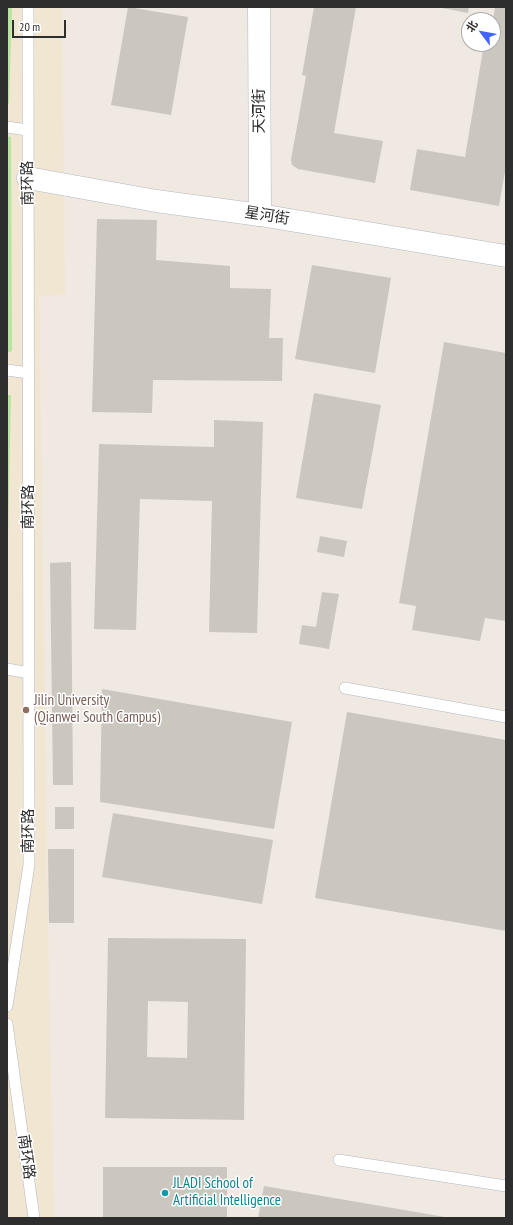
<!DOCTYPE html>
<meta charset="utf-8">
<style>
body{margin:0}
#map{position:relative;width:513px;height:1225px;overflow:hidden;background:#efe9e1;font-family:"PT Sans Narrow","Noto Sans SC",sans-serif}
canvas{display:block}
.frame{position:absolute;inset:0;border:8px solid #2e2e2e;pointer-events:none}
.north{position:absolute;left:461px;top:12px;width:40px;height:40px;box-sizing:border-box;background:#fff;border:1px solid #ababab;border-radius:50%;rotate:302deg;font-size:11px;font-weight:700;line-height:16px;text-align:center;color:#2e2e2e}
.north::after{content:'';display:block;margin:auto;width:14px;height:18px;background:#4264fb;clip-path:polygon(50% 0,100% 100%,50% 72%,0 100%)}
.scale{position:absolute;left:12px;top:20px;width:54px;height:18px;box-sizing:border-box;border:2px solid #2e2e2e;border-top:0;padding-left:5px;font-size:12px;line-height:14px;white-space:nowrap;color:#2e2e2e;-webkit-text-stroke:3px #fff;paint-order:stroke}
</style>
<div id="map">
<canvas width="513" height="1225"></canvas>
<div class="frame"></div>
<div class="north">北</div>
<div class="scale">20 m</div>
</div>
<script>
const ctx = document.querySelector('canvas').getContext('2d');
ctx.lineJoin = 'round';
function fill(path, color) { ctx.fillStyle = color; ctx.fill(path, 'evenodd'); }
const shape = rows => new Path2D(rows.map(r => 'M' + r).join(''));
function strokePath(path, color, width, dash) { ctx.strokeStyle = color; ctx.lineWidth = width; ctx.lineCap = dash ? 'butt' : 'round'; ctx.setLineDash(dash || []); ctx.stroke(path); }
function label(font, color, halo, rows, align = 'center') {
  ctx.font = font + ' "PT Sans Narrow","Noto Sans SC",sans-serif'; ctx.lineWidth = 3; ctx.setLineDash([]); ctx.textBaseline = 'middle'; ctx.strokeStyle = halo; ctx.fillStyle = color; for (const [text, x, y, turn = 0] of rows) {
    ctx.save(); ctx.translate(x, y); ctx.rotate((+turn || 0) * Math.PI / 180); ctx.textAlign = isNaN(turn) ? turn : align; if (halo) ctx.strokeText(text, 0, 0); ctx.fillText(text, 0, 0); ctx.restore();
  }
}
fill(shape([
 [7,7,62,7,65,295,39,296,48,933,54,1218,7,1218]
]), '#f0e6d1');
fill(shape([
 [7,7,12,7,9,103,7,107],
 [7,136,11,137,12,351,7,353],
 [7,395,11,395,7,585]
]), '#b6e59e');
fill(shape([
 [128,7,188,17,171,115,111,105],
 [314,7,356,7,334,133,383,141,375,183,298,169,292,165,291,160,306,76,302,75],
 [437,7,469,7,468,13],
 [495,7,506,7,506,166,499,206,410,190,417,149,465,157,484,44,493,44,493,20],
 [97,219,157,220,156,260,230,266,230,288,271,289,269,338,283,338,282,381,153,380,152,413,92,412],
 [312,265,391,278,375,373,295,359],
 [444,342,506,353,506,621,485,618,480,641,412,630,416,606,399,603],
 [314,393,381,405,362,509,296,498],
 [214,420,263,422,257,633,209,632,212,501,140,499,136,630,94,629,99,444,214,447],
 [320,536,347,541,344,557,317,552],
 [71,562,73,785,53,785,50,563],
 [322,592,339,594,329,649,299,644,302,625,316,627],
 [102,689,292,722,274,829,100,802],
 [347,712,506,740,506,931,315,898],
 [55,807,74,807,74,829,55,829],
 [113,813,273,840,262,904,102,877],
 [48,849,74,849,74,923,49,923],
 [108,938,246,939,244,1120,105,1118],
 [148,1001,188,1002,187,1058,147,1057],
 [103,1167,227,1167,227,1218,103,1218],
 [264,1186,445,1217,445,1218,258,1218]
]), '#cbc7bf');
const lane = shape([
 [7,127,27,130],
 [7,370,29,373],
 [7,669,29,673],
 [345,688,506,717],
 [7,1006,29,865,28,7],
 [7,1024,34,1218],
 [339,1160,506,1186]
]);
const street = shape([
 [259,7,260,215]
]);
const secondary = shape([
 [28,178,156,201,260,215,506,256]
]);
strokePath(lane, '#b4b7c1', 12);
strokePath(street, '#b4b7c1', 23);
strokePath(secondary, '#b4b7c1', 23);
strokePath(lane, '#fff', 11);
strokePath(street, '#fff', 22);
strokePath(secondary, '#fff', 22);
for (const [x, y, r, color] of [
 [26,710,4,"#8d6e63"],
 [165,1193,4,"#0f9aa8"]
]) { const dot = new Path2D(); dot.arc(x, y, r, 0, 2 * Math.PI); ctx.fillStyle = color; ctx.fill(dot); strokePath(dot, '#fff', 1.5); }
label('15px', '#2e2e2e', '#fff', [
 ["天河街",260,111,-90],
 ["南环路",28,183,-91],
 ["星河街",267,216,9],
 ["南环路",29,507,-90],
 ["南环路",29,831,-90],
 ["南环路",26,1157,82]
]);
label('15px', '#785e54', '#fff', [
 ["Jilin University",34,701],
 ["(Qianwei South Campus)",34,718]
], 'left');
label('15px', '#0d838f', '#fff', [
 ["JLADI School of",173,1184],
 ["Artificial Intelligence",173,1201]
], 'left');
</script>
